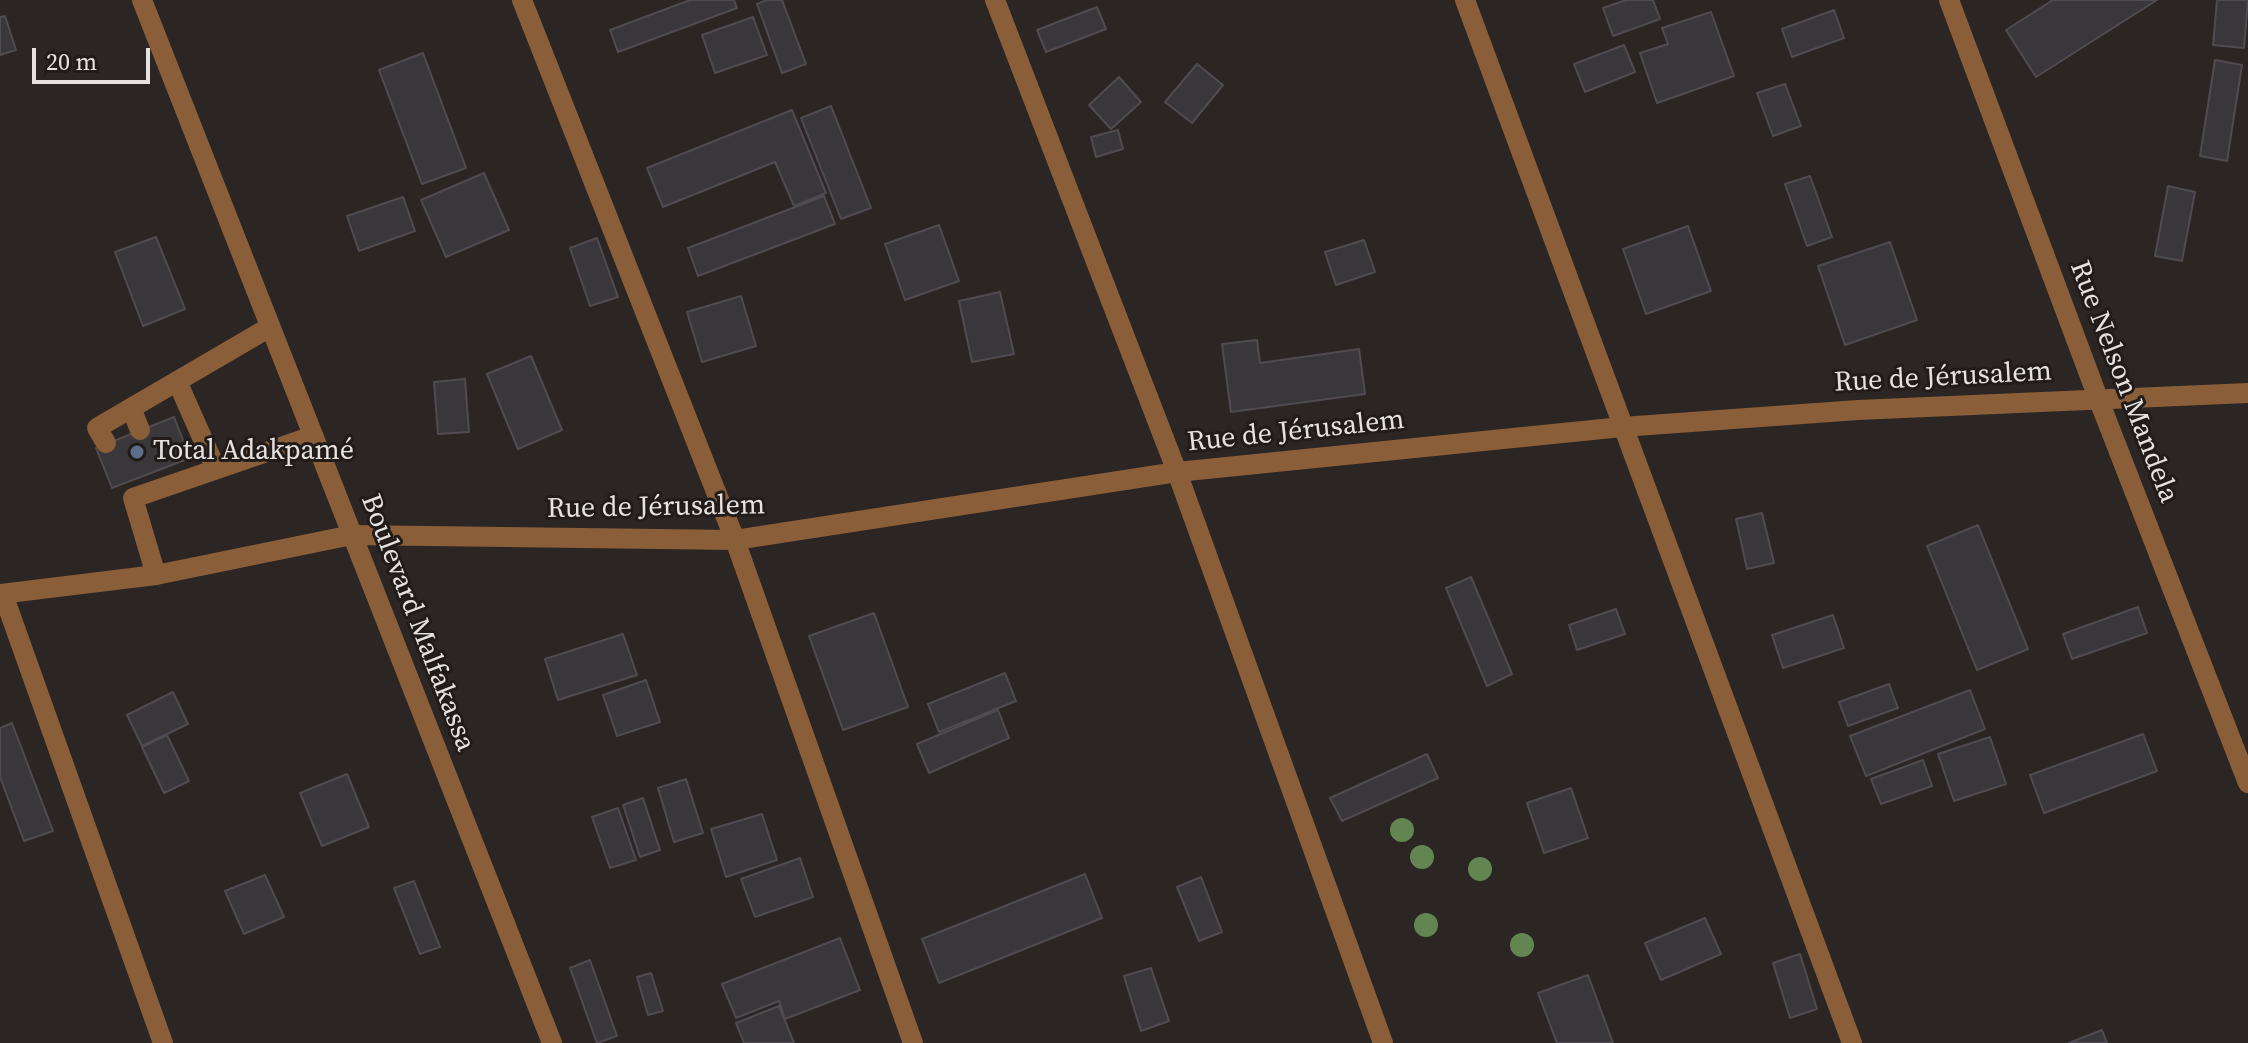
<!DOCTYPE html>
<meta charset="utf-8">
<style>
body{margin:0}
#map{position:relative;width:2248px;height:1043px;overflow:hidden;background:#2b2523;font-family:"Source Serif 4",serif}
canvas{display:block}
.scale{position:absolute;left:32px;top:48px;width:118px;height:36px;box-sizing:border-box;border:4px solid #e5e2e0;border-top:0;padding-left:10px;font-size:24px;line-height:28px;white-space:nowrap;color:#e5e2e0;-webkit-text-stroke:6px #211c19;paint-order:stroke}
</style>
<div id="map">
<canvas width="2248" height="1043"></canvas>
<div class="scale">20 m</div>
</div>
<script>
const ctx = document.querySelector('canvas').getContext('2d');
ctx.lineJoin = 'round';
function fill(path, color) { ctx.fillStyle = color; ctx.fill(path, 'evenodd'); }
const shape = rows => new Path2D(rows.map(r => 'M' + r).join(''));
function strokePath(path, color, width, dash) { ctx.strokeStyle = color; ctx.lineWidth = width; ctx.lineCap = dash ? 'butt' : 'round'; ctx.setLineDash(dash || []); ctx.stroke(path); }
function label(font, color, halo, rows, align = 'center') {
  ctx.font = font + ' "Source Serif 4",serif'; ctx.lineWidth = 6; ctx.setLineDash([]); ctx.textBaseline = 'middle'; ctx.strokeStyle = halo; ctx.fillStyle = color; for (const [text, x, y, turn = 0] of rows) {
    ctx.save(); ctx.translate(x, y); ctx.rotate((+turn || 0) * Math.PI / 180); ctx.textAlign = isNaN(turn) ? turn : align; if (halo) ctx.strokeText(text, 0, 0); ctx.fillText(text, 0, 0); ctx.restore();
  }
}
const building = shape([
 [690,0,734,0,737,8,618,52,610,30,690,0],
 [767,0,782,0,806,64,782,73,757,4,767,0],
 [1626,0,1653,0,1660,19,1613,36,1603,8,1626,0],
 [2053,0,2157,0,2036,77,2006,30,2053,0],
 [2217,0,2248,0,2244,48,2213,45,2217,0],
 [1097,7,1106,29,1046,52,1037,30,1097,7],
 [1834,10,1844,38,1792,57,1782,29,1834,10],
 [1711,12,1734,76,1657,103,1640,53,1668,44,1662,28,1711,12],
 [5,16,16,50,0,55,0,17,5,16],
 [753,17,767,55,715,73,702,35,753,17],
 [1624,45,1635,72,1585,92,1574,64,1624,45],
 [423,53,466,168,422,184,379,70,423,53],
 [2215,60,2242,65,2227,161,2200,156,2215,60],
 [1197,64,1223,85,1192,123,1165,102,1197,64],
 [1119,77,1141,102,1111,129,1089,105,1119,77],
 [1785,84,1801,126,1773,136,1757,93,1785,84],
 [831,106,871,208,841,219,801,118,831,106],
 [792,110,826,193,794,206,775,162,663,207,647,168,792,110],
 [1118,130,1123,149,1096,157,1091,137,1118,130],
 [484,173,509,230,446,257,421,200,484,173],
 [1810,176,1832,237,1807,246,1785,184,1810,176],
 [2168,186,2195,192,2182,261,2155,256,2168,186],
 [824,196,835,224,698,276,688,248,824,196],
 [403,197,415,231,359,251,347,216,403,197],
 [939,225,959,281,905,300,885,244,939,225],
 [1688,226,1711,291,1646,314,1623,249,1688,226],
 [156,237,185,309,143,326,115,252,156,237],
 [597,238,618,297,590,306,570,248,597,238],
 [1364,240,1375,272,1336,285,1325,252,1364,240],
 [1890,242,1917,320,1845,345,1818,266,1890,242],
 [1000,292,1014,354,972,362,959,301,1000,292],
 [741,296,756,346,702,362,687,312,741,296],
 [1257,340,1260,363,1359,349,1365,394,1231,412,1222,344,1257,340],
 [531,356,562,430,518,449,487,374,531,356],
 [465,379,469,432,438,434,434,382,465,379],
 [174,417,190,458,112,488,96,448,174,417],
 [1762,513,1774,563,1747,569,1736,519,1762,513],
 [1978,525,2028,649,1977,670,1927,546,1978,525],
 [1471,577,1512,674,1487,686,1446,588,1471,577],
 [2138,607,2147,633,2072,659,2063,634,2138,607],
 [1616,609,1625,634,1577,650,1569,625,1616,609],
 [874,613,908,707,843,730,809,636,874,613],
 [1833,615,1844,648,1783,668,1772,635,1833,615],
 [623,634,637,675,558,700,545,659,623,634],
 [1005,673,1016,701,939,732,928,704,1005,673],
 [646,680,660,722,617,736,603,695,646,680],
 [1889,684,1898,708,1848,726,1839,702,1889,684],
 [1970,690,1985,729,1866,776,1850,736,1970,690],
 [173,692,188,724,142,746,127,715,173,692],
 [998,710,1009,738,929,773,917,744,998,710],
 [12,723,53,831,24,841,0,777,0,728,12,723],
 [2143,734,2157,771,2044,813,2030,775,2143,734],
 [167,735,189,781,164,793,142,747,167,735],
 [1990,737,2006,784,1954,801,1938,754,1990,737],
 [1427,754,1438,778,1342,821,1330,798,1427,754],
 [1923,760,1932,786,1881,804,1871,779,1923,760],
 [347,774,369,827,322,846,300,793,347,774],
 [686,779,703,833,674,842,658,788,686,779],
 [1571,788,1588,838,1544,853,1527,803,1571,788],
 [643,798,660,850,640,857,623,805,643,798],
 [618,808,636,860,610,868,592,817,618,808],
 [762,814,777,860,726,877,711,829,762,814],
 [800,858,813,897,755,917,741,879,800,858],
 [1085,874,1102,918,939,983,922,939,1085,874],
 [265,875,284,917,244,934,225,891,265,875],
 [1201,877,1222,932,1199,941,1177,887,1201,877],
 [414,881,440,947,420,954,394,888,414,881],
 [1705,918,1721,954,1661,980,1645,943,1705,918],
 [840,938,860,990,785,1019,779,1001,736,1018,722,984,840,938],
 [1800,954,1817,1009,1790,1018,1773,963,1800,954],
 [590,960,617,1036,597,1043,570,968,590,960],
 [1151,968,1169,1021,1141,1031,1124,976,1151,968],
 [651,973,663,1011,648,1015,637,977,651,973],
 [1588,975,1613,1043,1557,1043,1538,993,1588,975],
 [779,1006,794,1043,744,1043,736,1023,779,1006],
 [2102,1030,2107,1043,2069,1043,2102,1030]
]);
fill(building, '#3a373b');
strokePath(building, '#4f4b50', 2);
strokePath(shape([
 [177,381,216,469],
 [131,408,140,430],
 [106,443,97,428,270,327],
 [156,575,133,498,313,436]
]), '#8a5e39', 20);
strokePath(shape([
 [522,0,735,540,913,1043],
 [995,0,1177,472,1383,1043],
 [1465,0,1852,1043],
 [1949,0,2098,398,2248,783],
 [0,594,156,575,352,535,735,540,1177,472,1622,427,1858,410,2248,393],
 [3,594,163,1043]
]), '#8a5e39', 20);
strokePath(shape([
 [142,0,552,1043]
]), '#8a5e39', 20);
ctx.fillStyle = '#638551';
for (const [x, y] of [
 [1402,830],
 [1422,857],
 [1480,869],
 [1426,925],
 [1522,945]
]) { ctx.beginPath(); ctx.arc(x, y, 12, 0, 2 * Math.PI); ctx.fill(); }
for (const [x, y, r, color] of [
 [137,452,8,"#5c6f8a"]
]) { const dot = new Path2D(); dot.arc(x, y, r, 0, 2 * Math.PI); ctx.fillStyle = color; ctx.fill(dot); strokePath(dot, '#211c19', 3); }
label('28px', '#e5e2e0', '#211c19', [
 ["Rue de Jérusalem",1943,378,-3],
 ["Rue Nelson Mandela",2123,382,69],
 ["Rue de Jérusalem",1296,432,-6],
 ["Rue de Jérusalem",656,508,-1],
 ["Boulevard Malfakassa",417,623,69]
]);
label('28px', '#e5e2e0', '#211c19', [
 ["Total Adakpamé",153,452]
], 'left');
</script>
